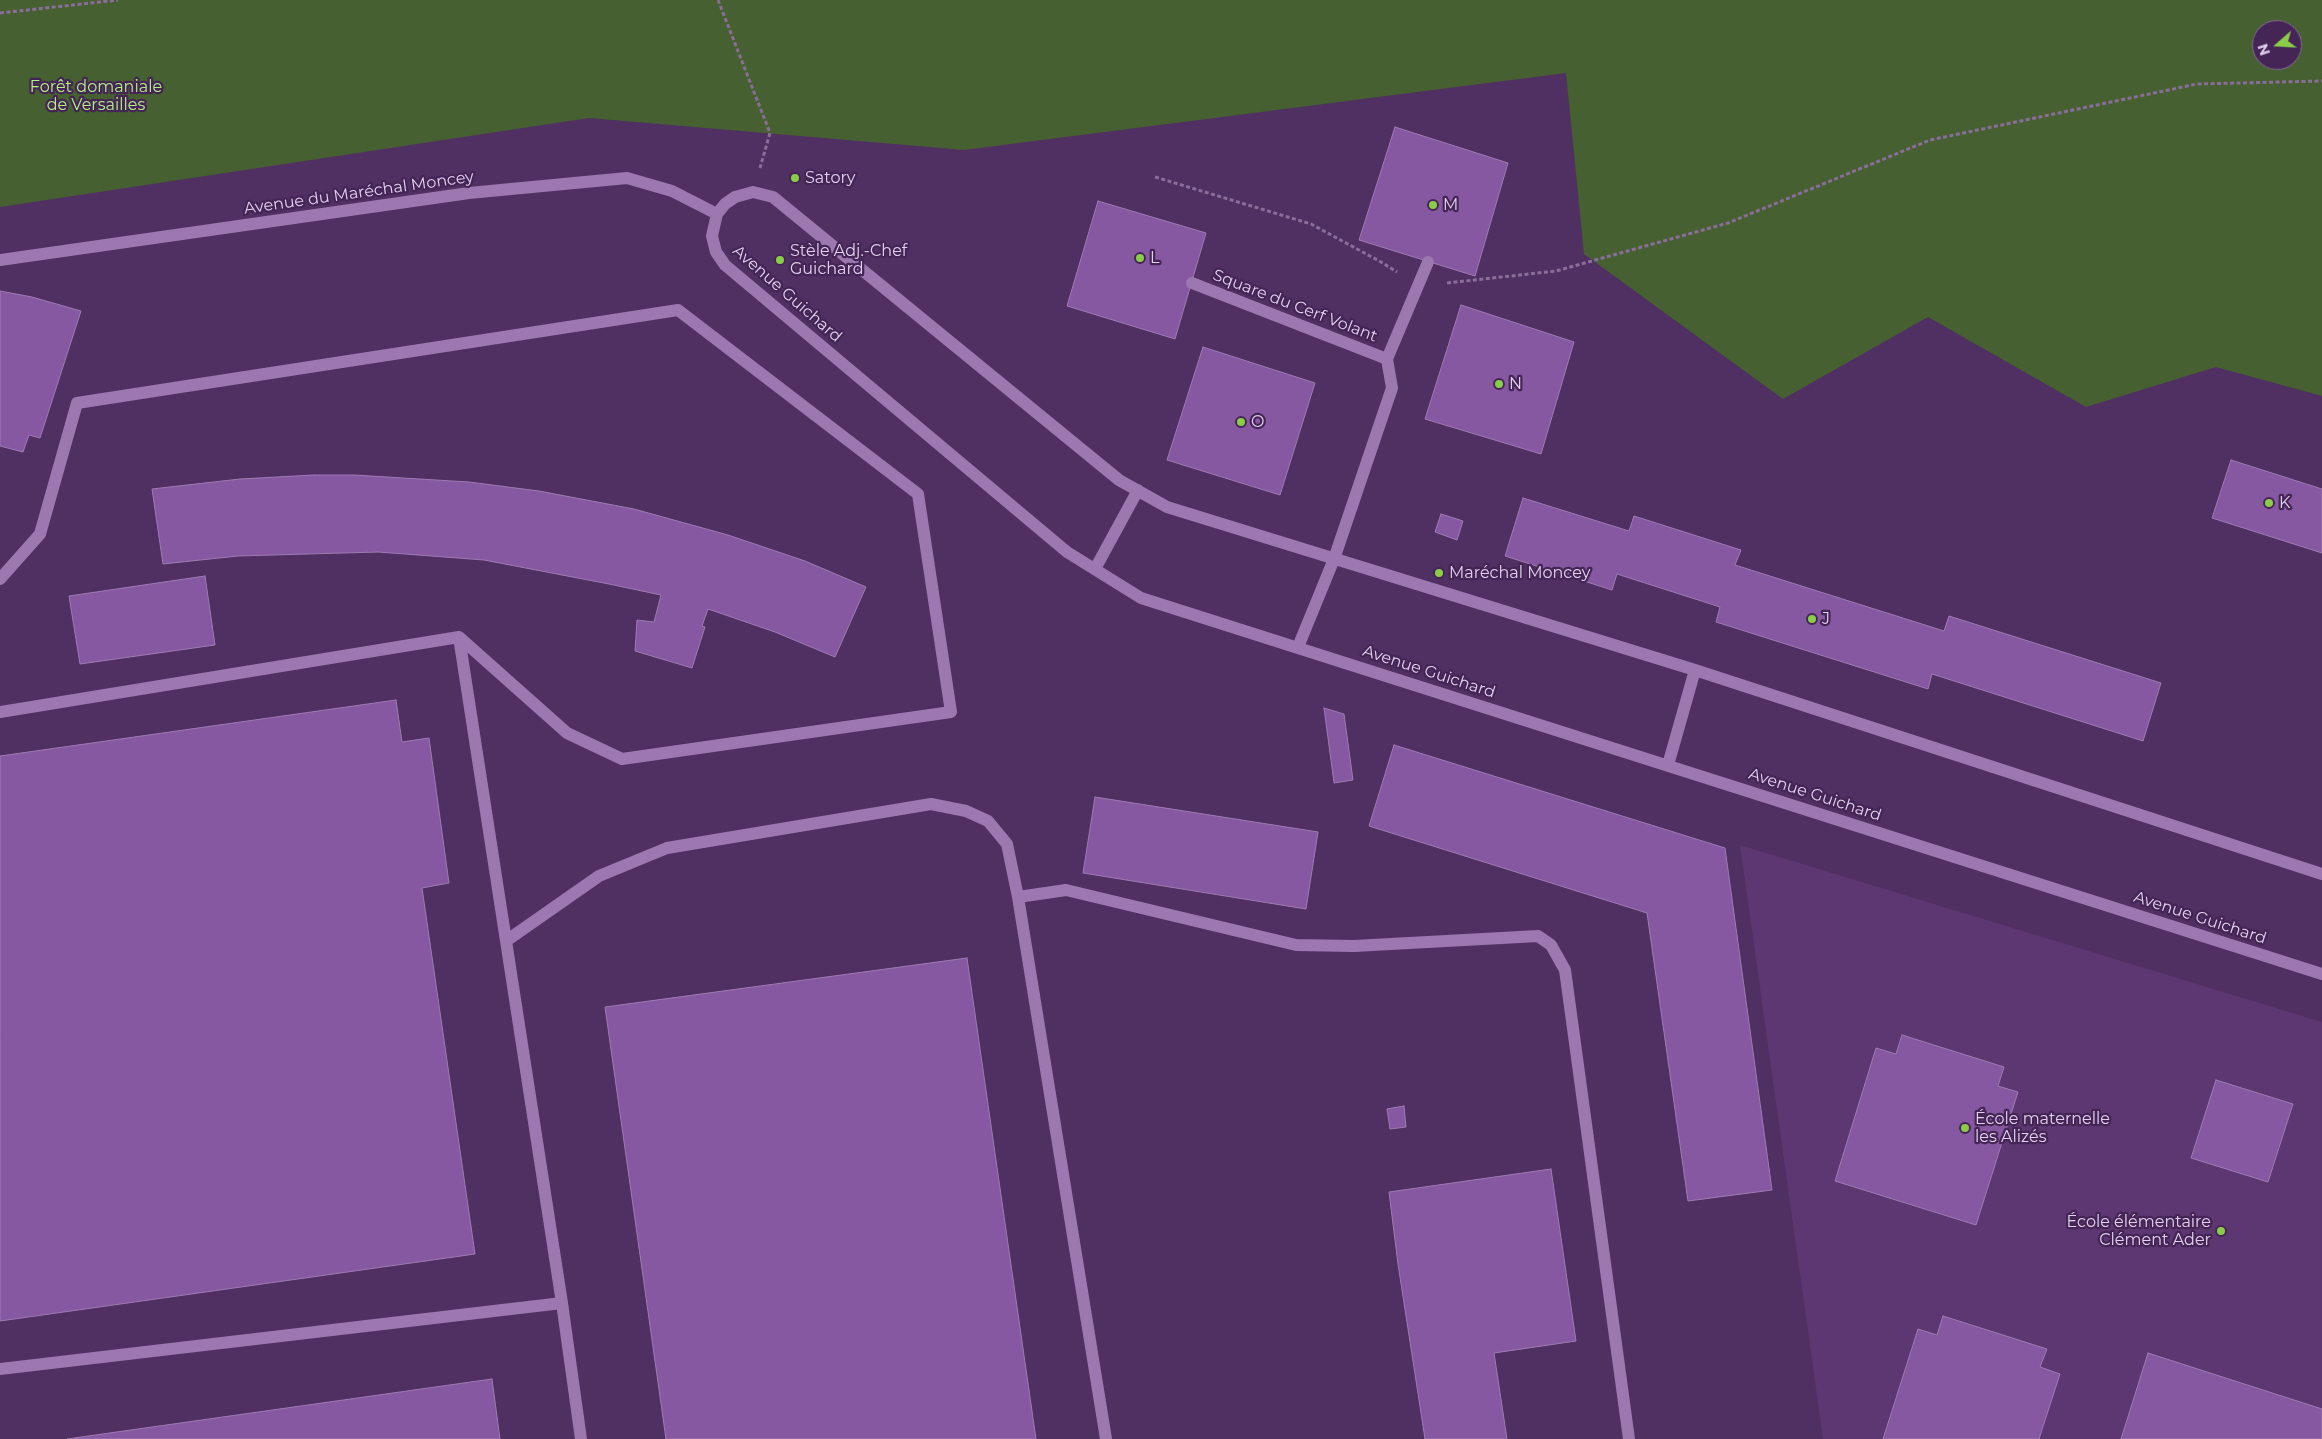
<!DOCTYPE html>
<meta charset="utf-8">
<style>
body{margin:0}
#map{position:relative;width:2322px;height:1439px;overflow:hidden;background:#502f62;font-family:Montserrat,sans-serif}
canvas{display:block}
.north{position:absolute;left:2252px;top:20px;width:50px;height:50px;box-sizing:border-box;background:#452556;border:1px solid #846993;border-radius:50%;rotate:251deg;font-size:14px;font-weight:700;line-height:20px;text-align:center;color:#e2d0ee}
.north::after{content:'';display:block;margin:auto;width:18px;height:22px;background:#8ace47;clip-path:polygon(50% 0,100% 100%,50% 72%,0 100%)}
</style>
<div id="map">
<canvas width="2322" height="1439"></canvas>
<div class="north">N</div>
</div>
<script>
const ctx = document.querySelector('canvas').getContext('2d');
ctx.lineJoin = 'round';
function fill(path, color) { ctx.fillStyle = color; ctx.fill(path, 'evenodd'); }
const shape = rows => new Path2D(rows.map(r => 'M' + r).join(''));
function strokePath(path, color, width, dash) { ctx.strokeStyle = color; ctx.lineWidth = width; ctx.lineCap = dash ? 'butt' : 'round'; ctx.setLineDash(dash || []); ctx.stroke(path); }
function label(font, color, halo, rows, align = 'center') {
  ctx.font = font + ' Montserrat,sans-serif'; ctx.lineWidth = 4.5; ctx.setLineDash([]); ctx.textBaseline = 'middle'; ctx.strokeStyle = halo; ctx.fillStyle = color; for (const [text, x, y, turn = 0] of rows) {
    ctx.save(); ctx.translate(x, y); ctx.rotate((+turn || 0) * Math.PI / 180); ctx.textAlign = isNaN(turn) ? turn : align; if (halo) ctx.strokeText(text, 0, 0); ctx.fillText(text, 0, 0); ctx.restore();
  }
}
fill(shape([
 [1740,845,2322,1022,2322,1439,1823,1439]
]), '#5c3771');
fill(shape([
 [0,0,2322,0,2322,396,2216,367,2086,407,1928,317,1783,399,1584,254,1566,73,964,150,589,118,0,207],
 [2262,30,2292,30,2292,60,2262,60]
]), '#466031');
const building = shape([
 [1395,127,1508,163,1475,276,1359,240,1395,127],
 [1098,201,1206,233,1175,339,1067,306,1098,201],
 [0,291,32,297,81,311,40,438,29,435,23,452,0,446,0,291],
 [1461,305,1574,342,1541,454,1425,419,1461,305],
 [1203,347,1315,383,1280,495,1167,460,1203,347],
 [2231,460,2322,489,2322,553,2212,518,2231,460],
 [314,475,354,475,469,482,539,491,634,509,728,535,805,561,866,587,835,657,775,632,708,609,702,626,705,627,692,668,635,651,637,620,654,622,661,595,609,584,484,560,378,552,238,556,163,564,152,489,240,479,314,475],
 [1523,498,1629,531,1634,516,1741,550,1735,565,1944,631,1949,616,2161,683,2143,741,1932,674,1928,689,1716,622,1720,607,1617,574,1612,590,1505,556,1523,498],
 [1441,514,1463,521,1457,540,1435,532,1441,514],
 [205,576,215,645,80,664,69,596,205,576],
 [396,700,402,742,429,738,449,883,422,888,475,1254,0,1321,0,756,396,700],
 [1324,708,1344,714,1353,780,1334,783,1324,708],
 [1394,745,1725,848,1772,1190,1688,1201,1647,913,1369,826,1394,745],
 [1095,797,1318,832,1306,909,1083,873,1095,797],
 [967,958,1036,1439,666,1439,605,1007,967,958],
 [1902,1035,2004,1067,1998,1086,2018,1092,1976,1225,1835,1181,1876,1048,1896,1054,1902,1035],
 [2216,1080,2293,1104,2268,1182,2191,1158,2216,1080],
 [1404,1106,1406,1127,1390,1129,1387,1109,1404,1106],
 [1551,1169,1576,1341,1494,1353,1507,1439,1425,1439,1398,1264,1389,1192,1551,1169],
 [1943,1316,2047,1349,2040,1367,2060,1374,2039,1439,1883,1439,1918,1329,1937,1335,1943,1316],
 [2148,1353,2322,1409,2322,1439,2121,1439,2148,1353],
 [492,1379,500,1439,67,1439,492,1379]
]);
fill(building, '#8758a2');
strokePath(building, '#9e7bb3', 1);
strokePath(shape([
 [718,0,770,133,760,168],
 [0,13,118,0],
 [1155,177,1311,224,1381,262,1397,272],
 [1447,283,1556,271,1728,223,1930,140,2197,84,2322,81]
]), '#896e99', 3, [4, 2.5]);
strokePath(shape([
 [1192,283,1387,359,1392,388,1334,559],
 [1387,359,1428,262],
 [0,579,40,534,77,403,678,310,918,494,951,712,622,759,567,733,459,637],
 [0,712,459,637,562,1303],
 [506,941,599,876,667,848,931,804,966,811,988,821,1007,844,1018,897],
 [0,1369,562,1303,581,1439],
 [1106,1439,1018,897,1066,890,1296,945,1354,946,1538,936,1551,945,1565,970,1629,1439]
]), '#9b78b0', 12);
strokePath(shape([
 [0,260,469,193,627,178,672,191,717,214],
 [1095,569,1138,490],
 [1298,647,1334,559],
 [1668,765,1695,670],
 [2322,874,1695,670,1167,507,1119,480,773,197,753,192,735,197,725,204,717,214,712,236,716,252,725,265,1067,552,1141,598,2322,974]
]), '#9b78b0', 12);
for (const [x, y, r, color] of [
 [795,178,5,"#8ace47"],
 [1433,205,5,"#8ace47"],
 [1140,258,5,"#8ace47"],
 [780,260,5,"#8ace47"],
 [1499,384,5,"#8ace47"],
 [1241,422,5,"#8ace47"],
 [2269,503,5,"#8ace47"],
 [1439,573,5,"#8ace47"],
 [1812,619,5,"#8ace47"],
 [1965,1128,5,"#8ace47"],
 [2221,1231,5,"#8ace47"]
]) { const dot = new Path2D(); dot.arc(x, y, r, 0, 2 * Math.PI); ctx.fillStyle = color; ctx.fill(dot); strokePath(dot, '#452556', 2); }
label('16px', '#b3ef82', '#452556', [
 ["Forêt domaniale",96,87],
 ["de Versailles",96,105]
]);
label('16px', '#e2d0ee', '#452556', [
 ["Satory",805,178],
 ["M",1443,205],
 ["Stèle Adj.-Chef",790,251],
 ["Guichard",790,269],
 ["L",1150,258],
 ["N",1509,384],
 ["O",1251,422],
 ["K",2279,503],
 ["Maréchal Moncey",1449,573],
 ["J",1822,619],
 ["École maternelle",1975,1119],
 ["les Alizés",1975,1137],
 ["École élémentaire",2211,1222,"right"],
 ["Clément Ader",2211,1240,"right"]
], 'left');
label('16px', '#e2d0ee', '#452556', [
 ["Avenue du Maréchal Moncey",359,193,-8],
 ["Avenue Guichard",787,294,41],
 ["Square du Cerf Volant",1295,306,21],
 ["Avenue Guichard",1429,672,18],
 ["Avenue Guichard",1815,795,18],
 ["Avenue Guichard",2200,918,18]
]);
</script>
